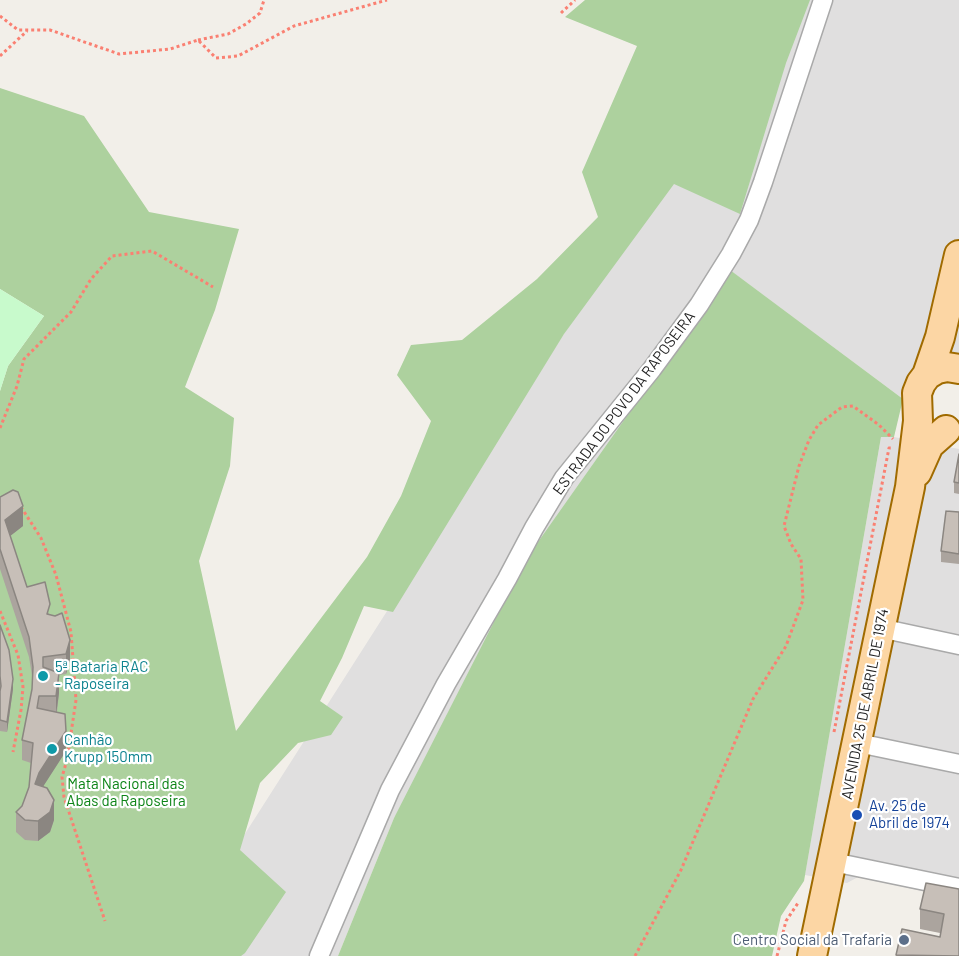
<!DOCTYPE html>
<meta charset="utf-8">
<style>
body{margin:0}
canvas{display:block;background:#f2efe9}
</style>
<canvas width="959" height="956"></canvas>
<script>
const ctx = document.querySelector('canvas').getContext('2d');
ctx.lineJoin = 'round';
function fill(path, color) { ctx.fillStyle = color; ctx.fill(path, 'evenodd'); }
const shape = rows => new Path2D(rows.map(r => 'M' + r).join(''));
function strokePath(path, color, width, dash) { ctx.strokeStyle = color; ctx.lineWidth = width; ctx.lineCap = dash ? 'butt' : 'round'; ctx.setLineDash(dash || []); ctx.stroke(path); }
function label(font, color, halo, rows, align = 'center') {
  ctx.font = font + ' Barlow,sans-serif'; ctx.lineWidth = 4.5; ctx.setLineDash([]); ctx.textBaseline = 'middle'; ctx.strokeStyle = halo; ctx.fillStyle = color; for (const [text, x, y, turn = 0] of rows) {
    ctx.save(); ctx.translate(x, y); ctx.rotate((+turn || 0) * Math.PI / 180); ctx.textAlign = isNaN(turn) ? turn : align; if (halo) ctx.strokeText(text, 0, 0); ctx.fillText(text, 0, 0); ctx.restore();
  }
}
fill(shape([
 [801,0,959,0,959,354,903,399,731,271,394,818,338,956,167,956,664,177],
 [881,437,894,437,959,449,959,899,858,877,847,883,805,875]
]), '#e0dfdf');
fill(shape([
 [585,0,810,0,786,63,740,214,674,184,564,334,393,612,364,606,342,658,320,701,343,717,331,735,298,743,260,783,240,850,286,892,245,953,241,956,0,956,0,391,8,366,44,316,0,289,0,88,84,116,149,212,239,229,215,310,185,387,234,418,230,466,199,561,236,731,367,557,401,496,431,421,397,375,411,345,462,340,537,279,598,217,582,172,637,46,565,17],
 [730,270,903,399,894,437,881,437,804,881,781,916,772,956,338,956,394,818,526,559]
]), '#add19e');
fill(shape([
 [0,289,44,316,8,366,0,391]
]), '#c8facc');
const minor = shape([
 [880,628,959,645],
 [858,743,959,764],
 [833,862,959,888],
 [319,956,390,790,446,684,507,579,534,528,564,478,652,369,699,305,731,254,749,220,763,182,823,0]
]);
const primary = shape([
 [927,375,940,337,959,255],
 [917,472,929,445,946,430],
 [812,956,910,487,918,421,917,393,921,383,927,375,937,369,947,367,959,369]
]);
strokePath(minor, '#a9a9a9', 21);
strokePath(primary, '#a06b00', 32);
strokePath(shape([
 [561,13,575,0],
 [0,16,18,30,50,30,119,54,170,49,198,40,216,58,238,56,294,26,387,0],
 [198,40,228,34,246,24,260,13,264,0],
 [0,56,27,31],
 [0,428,17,386,24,359,71,312,91,279,112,256,152,251,213,287],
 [21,507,41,538,56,575,71,632,76,700,67,760,62,777,64,797,105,921],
 [0,611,18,655,23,687,21,710,13,752],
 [834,732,889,448,893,448],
 [635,956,681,870,753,699,786,646,803,600,801,559,791,544,784,526,799,466,809,440,818,425,842,407,853,406,879,425,893,439],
 [777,956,786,921,798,903]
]), '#fa8072', 3, [3, 3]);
strokePath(minor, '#fff', 18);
strokePath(primary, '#fcd6a4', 28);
fill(shape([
 [959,454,959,494,954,493,954,482],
 [0,497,23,526,10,536,27,587,50,615,70,660,66,674,59,675,59,693,57,712,66,751,43,786,54,820,50,832,38,841,25,840,16,832,16,812,22,806,29,787,31,763,22,760,22,740,32,689,33,682,29,657,0,569],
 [959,512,959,564,941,562,941,551],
 [0,625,13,689,7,732,0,731],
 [959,889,959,956,896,956,902,929,940,937,940,933,920,929,920,909]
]), '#aba49e');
fill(shape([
 [23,506,23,526,5,540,5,520],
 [70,640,70,660,66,674,66,654],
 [59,673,59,693,56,715,56,696],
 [13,679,13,689,7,732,7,722],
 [66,731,66,751,39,793,35,784,39,773],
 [54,800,54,820,50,832,38,841,38,821]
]), '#8b8681');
const building = shape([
 [959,454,959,483,954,482,959,454],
 [13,490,18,492,23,506,5,520,27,587,45,582,50,604,47,614,55,616,62,613,70,640,66,654,43,657,43,667,59,673,56,696,39,696,37,708,65,714,66,731,39,773,35,784,47,788,54,800,50,812,38,821,25,820,16,812,22,806,29,787,33,743,22,740,32,689,33,667,29,637,0,549,0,497,13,490],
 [946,511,959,512,959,554,941,551,946,511],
 [0,625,9,650,13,679,7,722,0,720,0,691,1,686,0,676,0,625],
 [926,883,959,889,959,956,896,955,902,929,940,937,944,914,920,909,926,883]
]);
fill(building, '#c7bfb8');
strokePath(building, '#8b8681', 1.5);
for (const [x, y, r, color] of [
 [43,676,6,"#0f9aa8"],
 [52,749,6,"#0f9aa8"],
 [857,815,6,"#1a4fb4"],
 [904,940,6,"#5c6f8a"]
]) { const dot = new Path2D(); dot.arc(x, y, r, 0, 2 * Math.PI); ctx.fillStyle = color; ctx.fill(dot); strokePath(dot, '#fff', 2); }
label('15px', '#222', '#fff', [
 ["ESTRADA DO POVO DA RAPOSEIRA",624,403,-53],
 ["AVENIDA 25 DE ABRIL DE 1974",865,704,-79]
]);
label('15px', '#0d838f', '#fff', [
 ["5ª Bataria RAC",55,667],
 ["- Raposeira",55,684],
 ["Canhão",64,740],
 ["Krupp 150mm",64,757]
], 'left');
label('15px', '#0c8416', '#fff', [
 ["Mata Nacional das",126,784],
 ["Abas da Raposeira",126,801]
]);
label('15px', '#164399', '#fff', [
 ["Av. 25 de",869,806],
 ["Abril de 1974",869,823]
], 'left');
label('15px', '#4e5e75', '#fff', [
 ["Centro Social da Trafaria",892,940]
], 'right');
</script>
